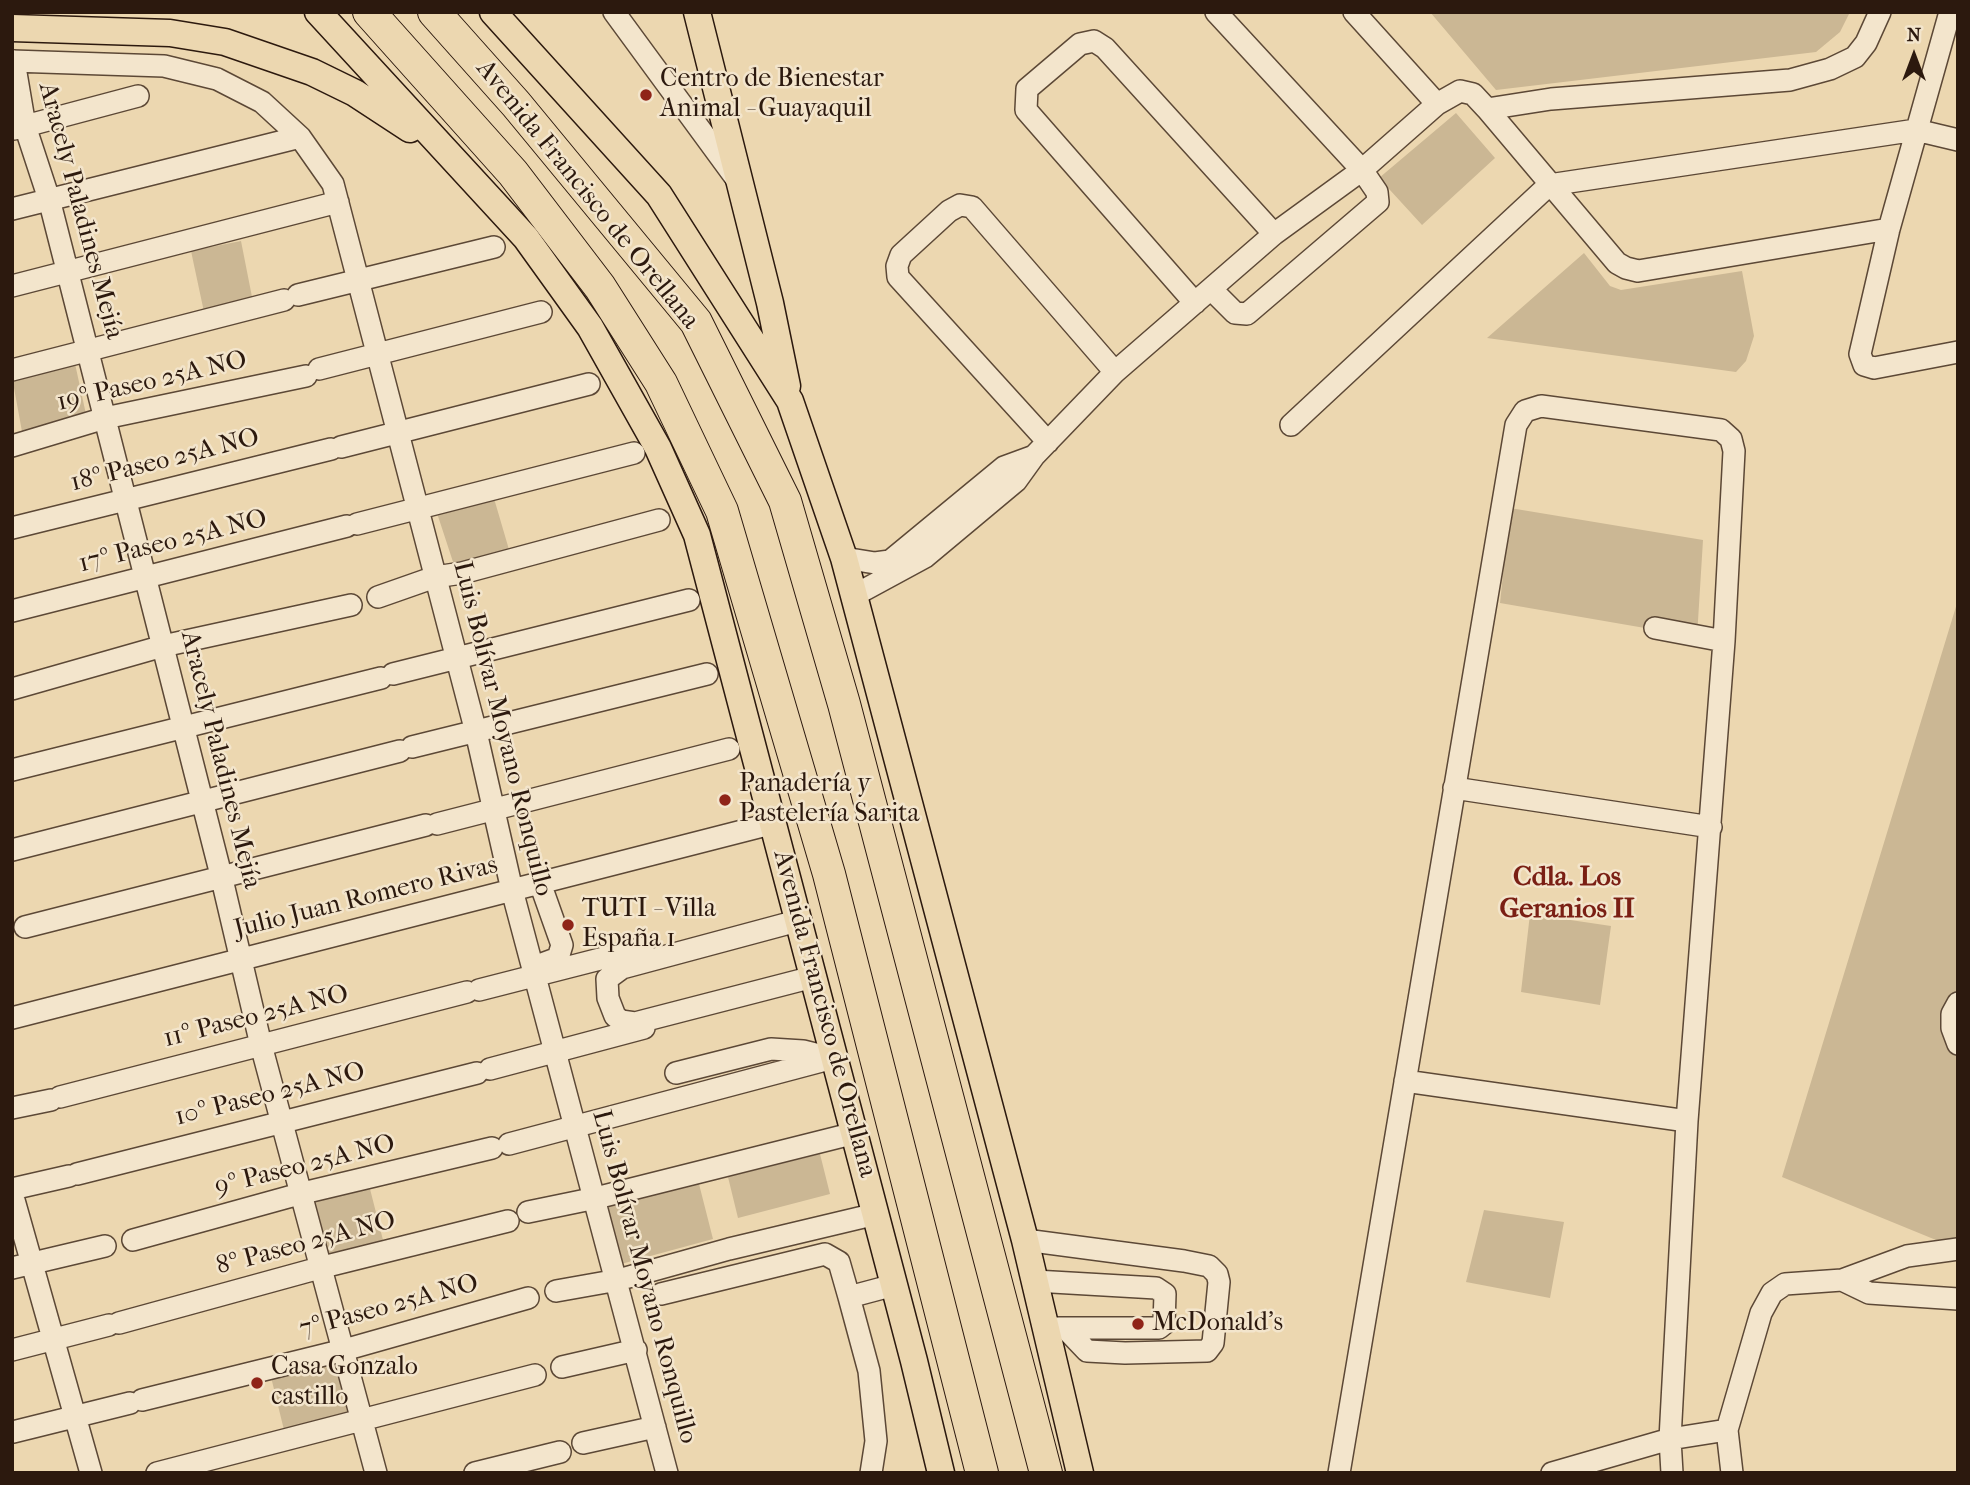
<!DOCTYPE html>
<meta charset="utf-8">
<style>
body{margin:0}
#map{position:relative;width:1970px;height:1485px;overflow:hidden;background:#ecd7b0;font-family:"IM FELL French Canon",serif}
canvas{display:block}
.frame{position:absolute;inset:0;border:14px solid #2c190e;pointer-events:none}
.north{position:absolute;left:1879px;top:21px;width:70px;height:70px;-webkit-text-stroke:5px #f3e5cc;paint-order:stroke;rotate:0deg;font-size:19px;font-weight:700;line-height:28px;text-align:center;color:#2c190e}
.north::after{content:'';display:block;margin:auto;width:24px;height:32px;background:#2c190e;clip-path:polygon(50% 0,100% 100%,50% 72%,0 100%)}
</style>
<div id="map">
<canvas width="1970" height="1485"></canvas>
<div class="frame"></div>
<div class="north">N</div>
</div>
<script>
const ctx = document.querySelector('canvas').getContext('2d');
ctx.lineJoin = 'round';
function fill(path, color) { ctx.fillStyle = color; ctx.fill(path, 'evenodd'); }
const shape = rows => new Path2D(rows.map(r => 'M' + r).join(''));
function strokePath(path, color, width, dash) { ctx.strokeStyle = color; ctx.lineWidth = width; ctx.lineCap = dash ? 'butt' : 'round'; ctx.setLineDash(dash || []); ctx.stroke(path); }
function label(font, color, halo, rows, align = 'center') {
  ctx.font = font + ' "IM FELL French Canon",serif'; ctx.lineWidth = 5; ctx.setLineDash([]); ctx.textBaseline = 'middle'; ctx.strokeStyle = halo; ctx.fillStyle = color; for (const [text, x, y, turn = 0] of rows) {
    ctx.save(); ctx.translate(x, y); ctx.rotate((+turn || 0) * Math.PI / 180); ctx.textAlign = isNaN(turn) ? turn : align; if (halo) ctx.strokeText(text, 0, 0); ctx.fillText(text, 0, 0); ctx.restore();
  }
}
fill(shape([
 [1430,12,1850,12,1840,32,1816,52,1496,90],
 [1456,113,1495,158,1422,225,1379,178],
 [241,241,253,302,204,312,191,251],
 [1584,253,1610,286,1621,290,1742,271,1754,336,1746,361,1736,372,1487,338],
 [74,359,87,419,23,437,12,377],
 [493,495,510,553,455,568,436,510],
 [1510,508,1703,540,1697,637,1500,603],
 [1958,600,1958,1249,1782,1177],
 [1530,914,1611,926,1600,1005,1521,992],
 [820,1154,830,1194,738,1218,728,1177],
 [699,1184,713,1239,621,1264,605,1205],
 [369,1185,384,1244,324,1257,309,1201],
 [1484,1210,1564,1222,1550,1298,1466,1282],
 [335,1361,348,1415,284,1430,271,1377]
]), '#cbb794');
const minor = shape([
 [614,12,735,177],
 [1354,12,1437,104],
 [1950,12,1889,229,1860,354,1864,365,1874,368,1958,352],
 [12,61,164,66,217,79,262,102,300,137,333,184,476,732,512,890,667,1473],
 [14,61,25,126,49,199,221,875,261,1045,376,1473],
 [1487,109,1551,99,1790,80,1830,69,1855,57,1866,43,1880,12],
 [14,129,138,96],
 [12,209,300,137],
 [12,286,338,202],
 [1211,289,1235,313,1247,314,1378,202,1377,192,1362,170,1216,12],
 [298,295,494,247],
 [1195,303,1026,110,1027,89,1080,44,1094,41,1105,48,1274,234],
 [319,369,541,312],
 [12,370,284,300],
 [1291,425,1549,185,1916,130,1958,140],
 [1048,442,898,277,897,266,901,255,949,211,960,205,972,207,1115,372],
 [12,446,105,418,306,376],
 [341,447,589,384],
 [357,524,634,453],
 [12,528,331,449],
 [844,558,875,563,890,561,1004,467,1034,456],
 [853,596,925,557,1016,481,1034,456,1115,372,1274,234,1362,170,1437,104,1460,91,1473,94,1487,109,1617,263,1626,268,1638,271,1889,229],
 [378,597,435,577,462,573,659,520],
 [12,611,347,526],
 [1655,628,1724,641],
 [393,674,689,600],
 [12,689,163,646,351,605],
 [412,747,707,674],
 [12,770,381,678],
 [1454,788,1711,827],
 [437,824,729,749],
 [12,850,400,751],
 [797,921,622,968,607,979,608,998,615,1016,621,1021,635,1023,813,977],
 [25,927,426,825],
 [539,965,558,958,562,945,540,883],
 [479,990,643,948],
 [1958,1003,1952,1014,1952,1028,1958,1044],
 [12,1018,774,823],
 [490,1069,644,1028],
 [676,1073,771,1049,803,1051,831,1058],
 [1405,1081,1687,1121],
 [60,1097,467,992],
 [12,1108,51,1100],
 [509,1144,833,1058],
 [77,1174,477,1073],
 [12,1189,69,1176],
 [12,1193,91,1473],
 [528,1212,596,1198,855,1133],
 [133,1240,303,1193,492,1148],
 [1025,1240,1184,1261,1209,1266,1217,1274,1219,1282,1213,1343,1207,1351,1125,1353,1087,1351,1065,1328],
 [12,1268,105,1246],
 [1842,1280,1869,1293,1958,1299],
 [1035,1281,1156,1288,1165,1294,1164,1324,1159,1328,1056,1328],
 [556,1291,618,1280,729,1249,876,1214],
 [661,1294,825,1254,839,1262,849,1297],
 [119,1323,323,1267,508,1221],
 [12,1350,109,1325],
 [562,1367,636,1350],
 [142,1400,344,1350,528,1298],
 [13,1432,130,1403],
 [583,1443,655,1427],
 [157,1473,535,1375],
 [475,1473,560,1452],
 [871,1473,876,1441,869,1371,849,1297,894,1285],
 [1339,1473,1516,425,1525,411,1541,406,1721,430,1731,439,1734,451,1724,641,1687,1121,1670,1439,1672,1473],
 [1552,1473,1670,1439,1727,1430],
 [1732,1473,1727,1430,1761,1313,1772,1293,1785,1284,1842,1280,1907,1256,1958,1249]
]);
const major = shape([
 [318,12,526,238,590,327,658,448,697,535,914,1361,941,1473],
 [493,12,659,195,790,401,844,558,1025,1240,1080,1473],
 [697,12,770,303,787,386],
 [12,28,170,33,225,42,312,72,355,93,410,129]
]);
const highway = shape([
 [369,12,513,173,600,287,661,383,722,511,829,874,982,1473],
 [434,12,516,104,696,322,785,501,844,704,1046,1473]
]);
strokePath(minor, '#5c4836', 24);
strokePath(major, '#2c190e', 29);
strokePath(highway, '#2c190e', 34);
strokePath(minor, '#f3e5cc', 21);
strokePath(major, '#ecd7b0', 26);
strokePath(highway, '#ecd7b0', 32);
for (const [x, y, r, color] of [
 [646,95,7,"#8f2418"],
 [725,800,7,"#8f2418"],
 [568,925,7,"#8f2418"],
 [1138,1324,7,"#8f2418"],
 [257,1383,7,"#8f2418"]
]) { const dot = new Path2D(); dot.arc(x, y, r, 0, 2 * Math.PI); ctx.fillStyle = color; ctx.fill(dot); strokePath(dot, '#f3e5cc', 2.5); }
label('26px', '#2c190e', '#f3e5cc', [
 ["Centro de Bienestar",660,80],
 ["Animal - Guayaquil",660,110],
 ["Panadería y",739,785],
 ["Pastelería Sarita",739,815],
 ["TUTI - Villa",582,910],
 ["España 1",582,940],
 ["McDonald's",1152,1324],
 ["Casa Gonzalo",271,1368],
 ["castillo",271,1398]
], 'left');
label('26px', '#2c190e', '#f3e5cc', [
 ["Avenida Francisco de Orellana",587,195,51],
 ["Aracely Paladines Mejía",80,211,75],
 ["19º Paseo 25A NO",152,382,-13],
 ["18º Paseo 25A NO",165,461,-14],
 ["17º Paseo 25A NO",173,542,-14],
 ["Luis Bolívar Moyano Ronquillo",502,729,76],
 ["Aracely Paladines Mejía",220,760,76],
 ["Julio Juan Romero Rivas",366,898,-14],
 ["Avenida Francisco de Orellana",824,1014,75],
 ["11º Paseo 25A NO",256,1017,-14],
 ["10º Paseo 25A NO",270,1095,-14],
 ["9º Paseo 25A NO",305,1166,-14],
 ["8º Paseo 25A NO",306,1244,-15],
 ["Luis Bolívar Moyano Ronquillo",644,1277,75],
 ["7º Paseo 25A NO",389,1307,-15]
]);
label('bold 28px', '#7a1f14', '#f3e5cc', [
 ["Cdla. Los",1567,878],
 ["Geranios II",1567,910]
]);
</script>
